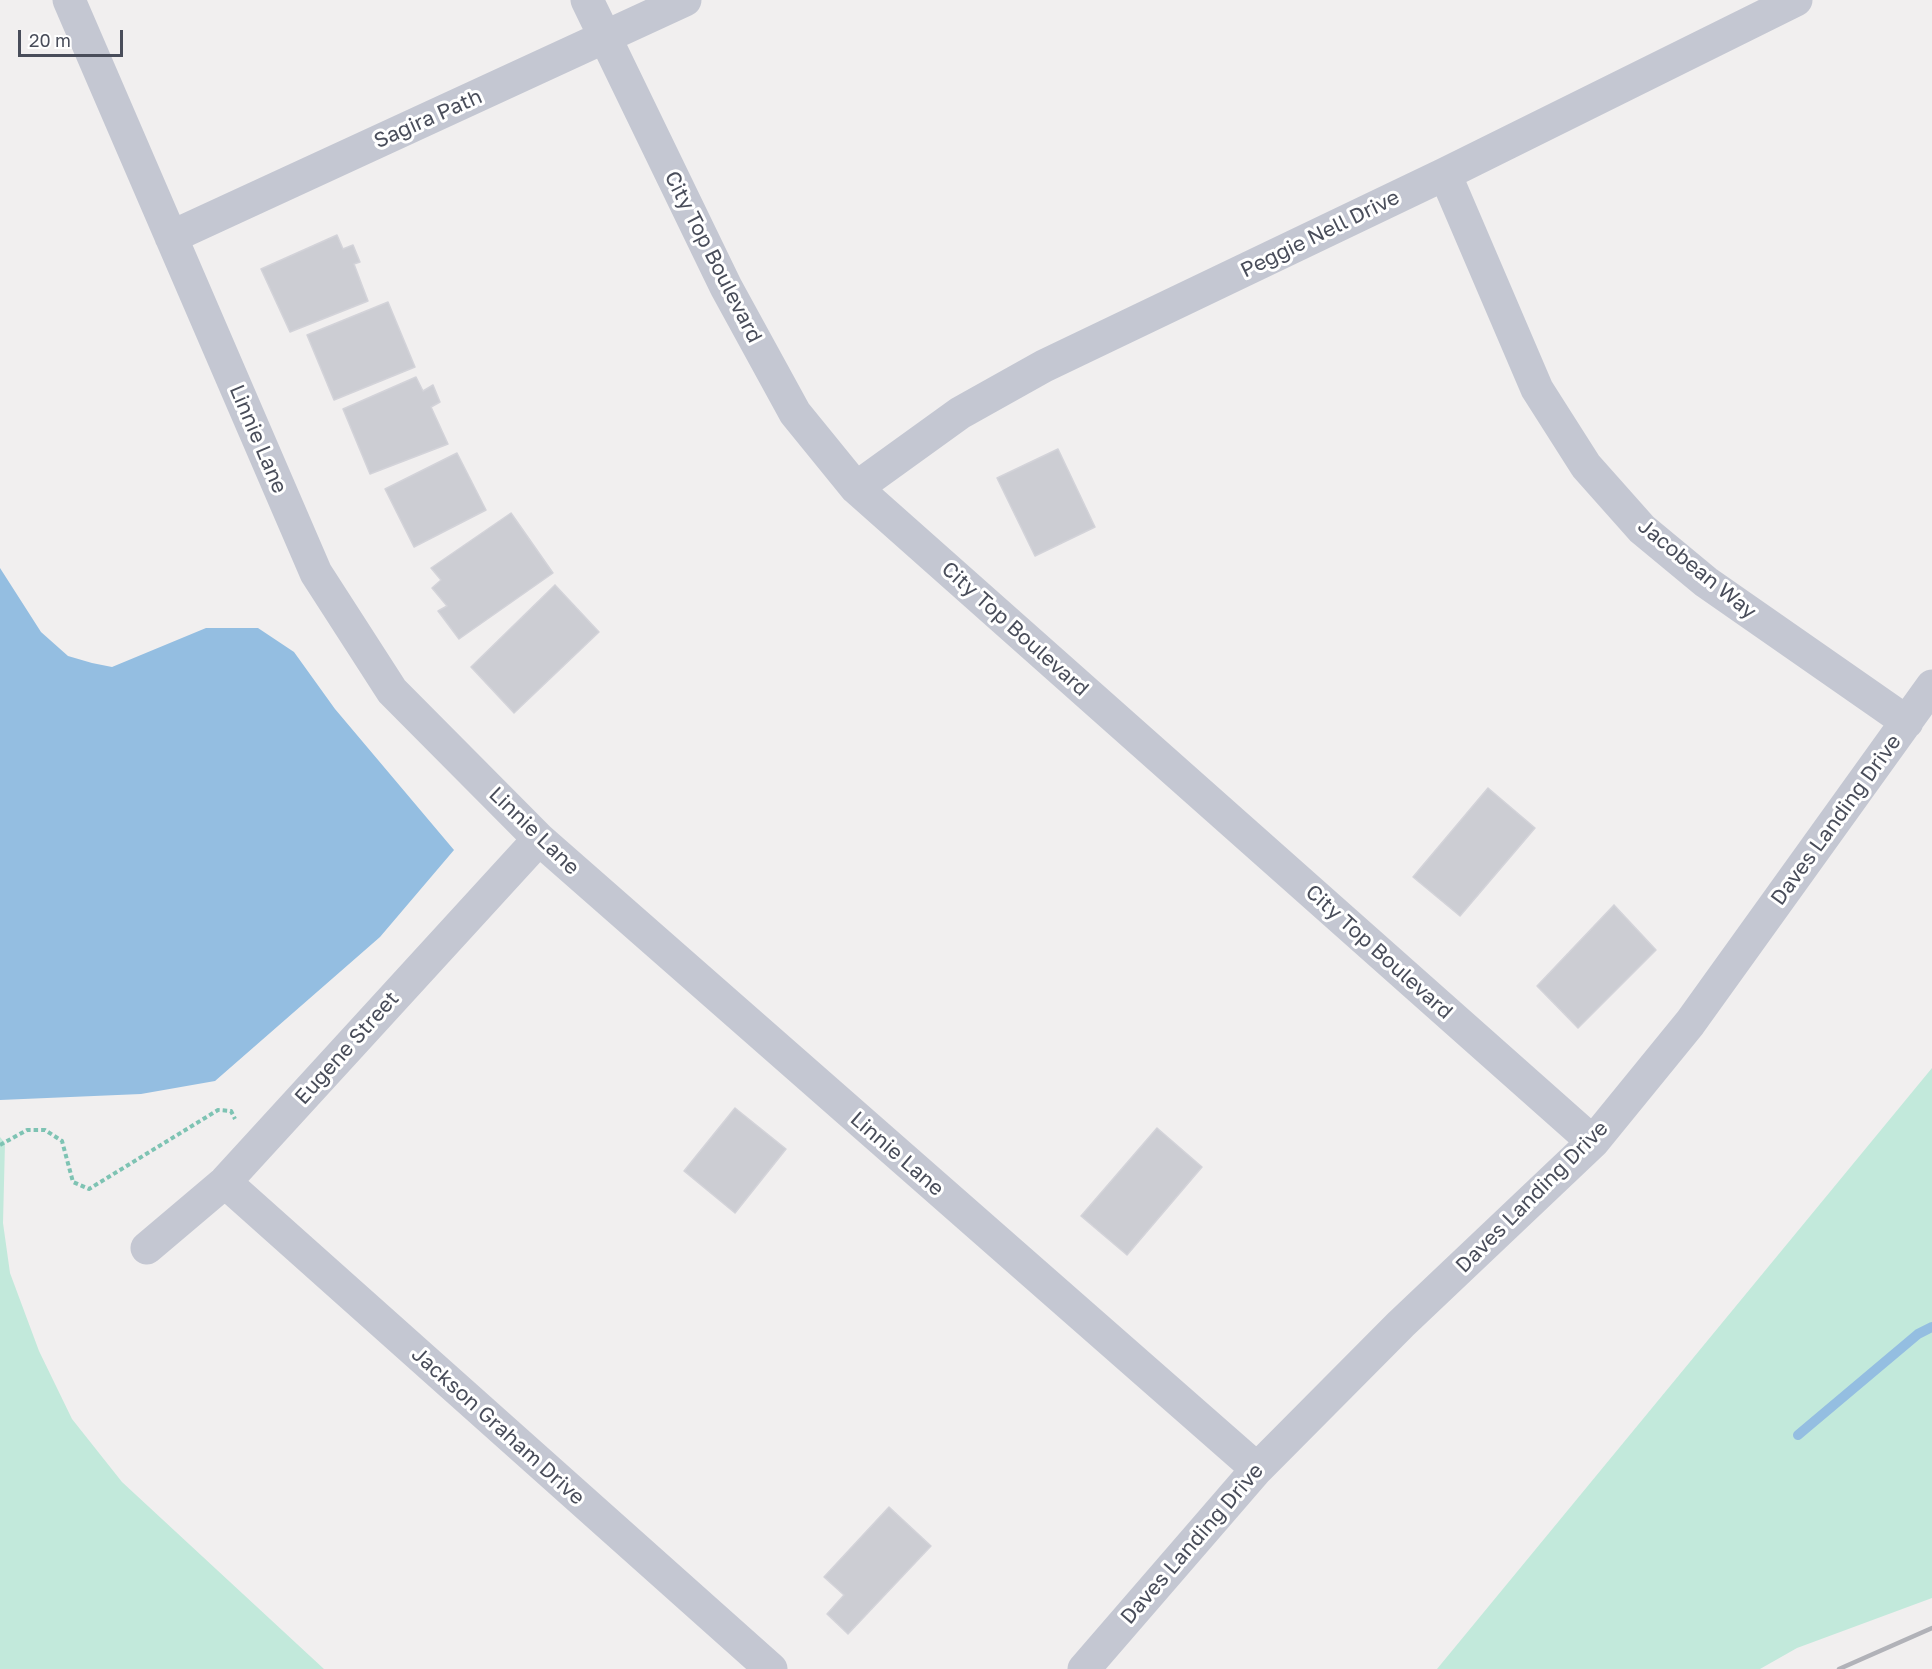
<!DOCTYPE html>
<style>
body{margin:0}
#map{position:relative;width:1932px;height:1669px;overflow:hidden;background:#f1efef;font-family:"Golos Text",sans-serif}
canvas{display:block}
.scale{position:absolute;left:18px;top:30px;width:105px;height:27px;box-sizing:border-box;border:3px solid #494d5a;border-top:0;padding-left:8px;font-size:18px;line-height:21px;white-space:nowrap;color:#494d5a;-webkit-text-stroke:4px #fff;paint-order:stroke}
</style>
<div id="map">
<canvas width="1932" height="1669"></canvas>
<div class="scale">20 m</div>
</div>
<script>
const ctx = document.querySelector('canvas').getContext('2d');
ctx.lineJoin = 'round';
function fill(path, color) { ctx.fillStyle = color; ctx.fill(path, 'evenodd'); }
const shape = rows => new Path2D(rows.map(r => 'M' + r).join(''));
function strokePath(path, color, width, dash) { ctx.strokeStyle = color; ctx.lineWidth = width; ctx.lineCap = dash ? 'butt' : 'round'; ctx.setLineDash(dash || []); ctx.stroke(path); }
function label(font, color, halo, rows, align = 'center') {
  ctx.font = font + ' "Golos Text",sans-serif'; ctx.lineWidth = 6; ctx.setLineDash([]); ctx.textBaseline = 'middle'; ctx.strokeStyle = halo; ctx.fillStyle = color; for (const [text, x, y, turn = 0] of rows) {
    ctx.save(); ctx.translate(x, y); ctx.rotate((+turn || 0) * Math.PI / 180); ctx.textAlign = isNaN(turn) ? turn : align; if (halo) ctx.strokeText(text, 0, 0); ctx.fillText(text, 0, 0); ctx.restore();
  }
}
fill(shape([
 [1932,1068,1932,1598,1797,1648,1760,1669,1437,1669],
 [0,1137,5,1143,3,1223,10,1273,39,1351,72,1419,122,1482,324,1669,0,1669]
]), '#c2e9db');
fill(shape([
 [0,568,41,632,68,656,92,663,112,667,206,628,258,628,294,652,335,709,454,850,380,937,215,1081,141,1094,0,1100]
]), '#94bee1');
strokePath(shape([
 [1798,1435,1918,1334,1932,1327]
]), '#94bee1', 10);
const building = shape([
 [337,235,343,249,353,245,360,262,354,264,368,301,290,332,261,269,337,235],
 [388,302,415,367,334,400,307,335,388,302],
 [416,377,423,391,433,385,440,402,431,407,448,444,370,474,343,409,416,377],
 [1058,449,1095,527,1035,556,997,478,1058,449],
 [457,453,486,510,414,547,385,489,457,453],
 [511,513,553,573,459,639,438,611,447,606,432,588,441,580,431,568,511,513],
 [555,585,599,632,514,713,471,667,555,585],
 [1488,788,1535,828,1460,916,1413,877,1488,788],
 [1614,905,1656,950,1578,1028,1537,986,1614,905],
 [735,1108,786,1149,735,1213,684,1171,735,1108],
 [1157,1128,1202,1167,1127,1255,1081,1216,1157,1128],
 [889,1507,931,1546,848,1634,827,1614,844,1595,824,1577,889,1507]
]);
fill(building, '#cccdd3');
strokePath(building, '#d3d3d9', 1.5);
strokePath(shape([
 [0,1145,27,1130,45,1130,62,1141,73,1182,89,1189,218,1110,231,1111,235,1119]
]), '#7ec3b3', 4, [4.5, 3]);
strokePath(shape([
 [69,0,316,573,392,691,539,839,1257,1469],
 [587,0,726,287,795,413,856,488,1593,1142],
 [1445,174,1537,389,1586,466,1642,529,1706,582,1907,722],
 [171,237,685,0],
 [856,488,960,413,1044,366,1445,174,1796,0],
 [225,1182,771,1669],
 [147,1248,225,1182,539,839],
 [1084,1669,1257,1469,1401,1324,1593,1142,1690,1023,1932,686]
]), '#c4c7d2', 33);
strokePath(shape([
 [1839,1669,1932,1628]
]), '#b1b2b8', 4.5);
label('21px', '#494d5a', '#fff', [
 ["Sagira Path",428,119,-24],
 ["Peggie Nell Drive",1320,234,-26],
 ["City Top Boulevard",713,257,63],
 ["Linnie Lane",258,439,67],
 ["Jacobean Way",1697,569,39],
 ["City Top Boulevard",1015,629,42],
 ["Daves Landing Drive",1836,820,-54],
 ["Linnie Lane",534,831,44],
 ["City Top Boulevard",1379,952,42],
 ["Eugene Street",347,1048,-48],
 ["Linnie Lane",897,1154,41],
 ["Daves Landing Drive",1532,1197,-45],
 ["Jackson Graham Drive",498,1426,42],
 ["Daves Landing Drive",1192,1544,-49]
]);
</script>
